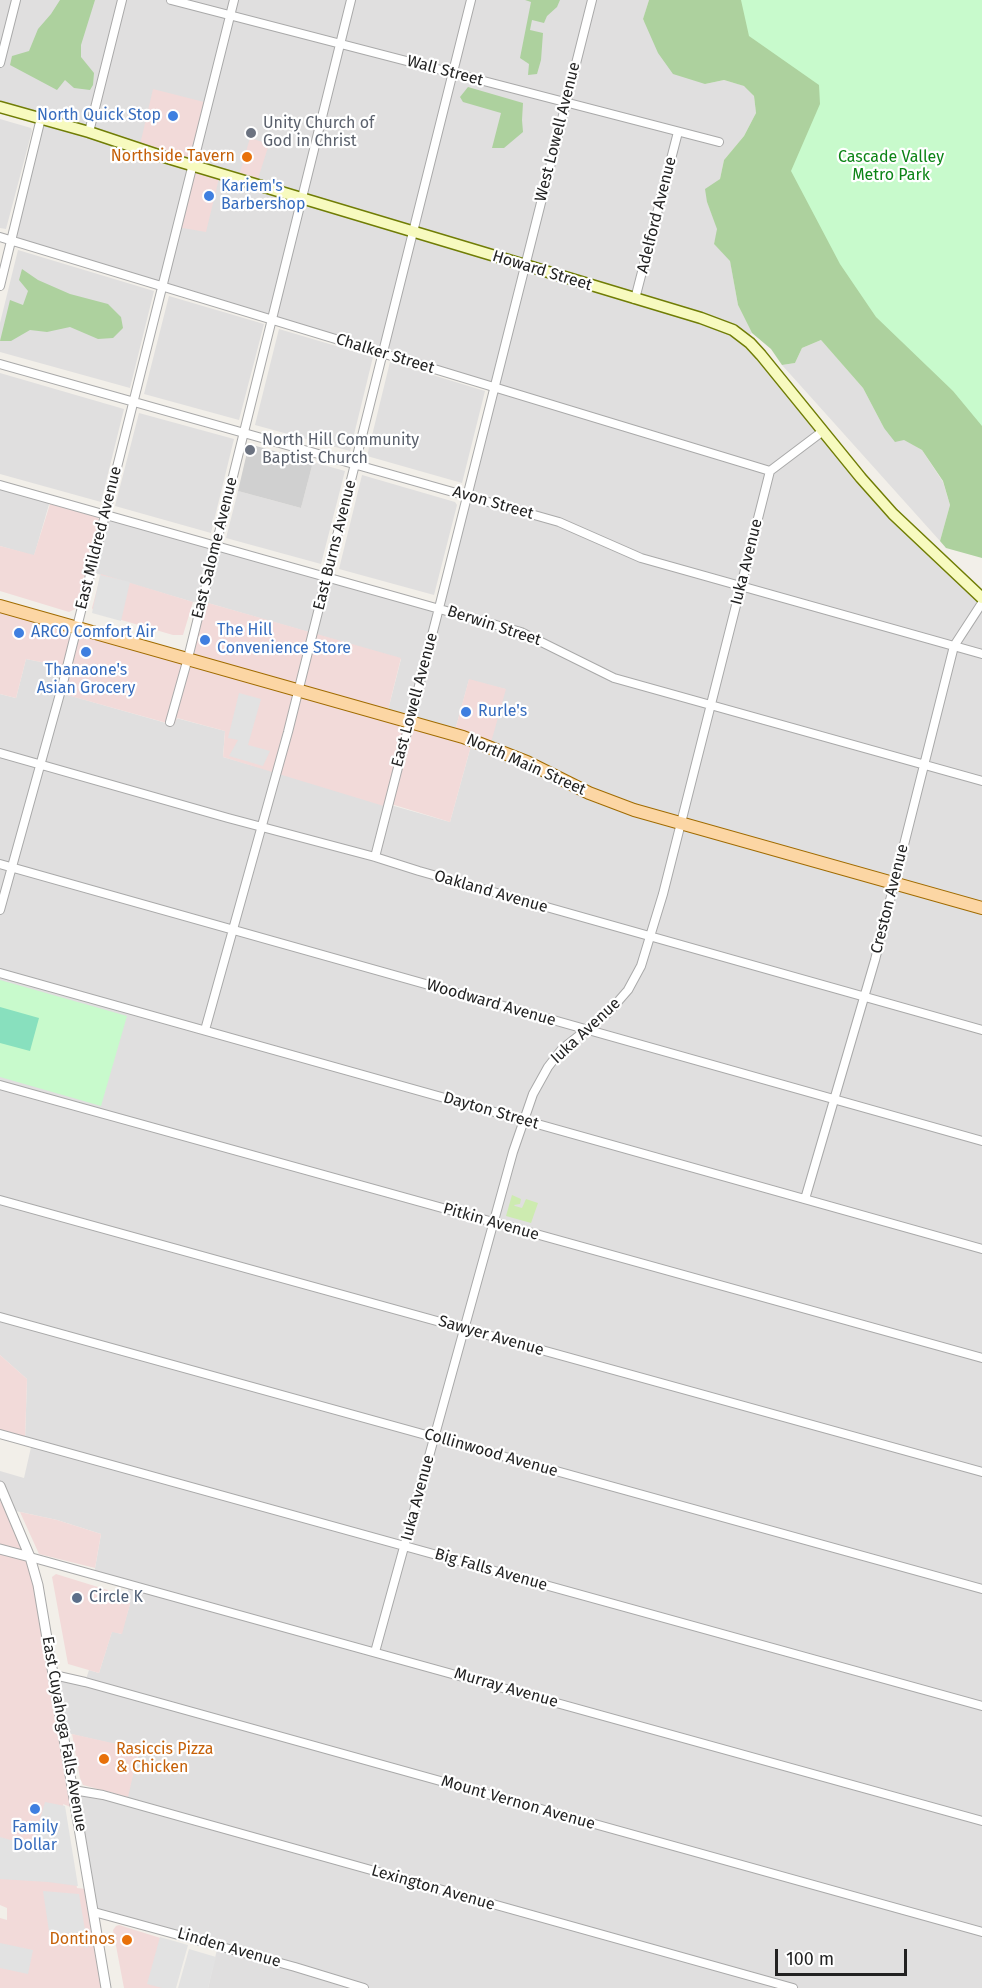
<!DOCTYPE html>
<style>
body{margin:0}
#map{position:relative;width:982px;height:1988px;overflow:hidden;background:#f2efe9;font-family:"Fira Sans",sans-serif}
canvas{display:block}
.scale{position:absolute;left:775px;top:1949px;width:132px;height:27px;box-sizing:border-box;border:3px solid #222;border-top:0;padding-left:8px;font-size:18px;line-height:21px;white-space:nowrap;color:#222;-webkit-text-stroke:4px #fff;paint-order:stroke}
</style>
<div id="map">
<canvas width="982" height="1988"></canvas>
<div class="scale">100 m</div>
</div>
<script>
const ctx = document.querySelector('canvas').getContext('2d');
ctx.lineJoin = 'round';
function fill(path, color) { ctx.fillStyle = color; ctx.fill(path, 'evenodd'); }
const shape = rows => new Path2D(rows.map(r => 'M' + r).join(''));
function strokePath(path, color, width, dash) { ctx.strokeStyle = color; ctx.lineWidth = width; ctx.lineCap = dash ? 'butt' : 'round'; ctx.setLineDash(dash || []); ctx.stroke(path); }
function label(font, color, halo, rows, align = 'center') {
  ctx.font = font + ' "Fira Sans",sans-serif'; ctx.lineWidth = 4.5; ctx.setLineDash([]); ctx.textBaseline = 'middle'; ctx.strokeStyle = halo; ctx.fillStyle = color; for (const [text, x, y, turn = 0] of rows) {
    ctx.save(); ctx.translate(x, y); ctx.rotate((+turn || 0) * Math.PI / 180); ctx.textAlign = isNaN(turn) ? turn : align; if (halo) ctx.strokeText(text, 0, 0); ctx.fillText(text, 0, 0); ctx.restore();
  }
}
fill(shape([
 [0,0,649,0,643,20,705,84,724,80,745,86,754,96,756,113,744,136,724,160,720,179,707,202,718,229,714,244,730,260,738,305,752,333,745,338,845,459,982,598,982,1988,208,1988,218,1945,94,1912,73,1790,126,1801,139,1750,63,1732,54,1675,85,1682,89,1670,99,1673,112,1631,121,1634,130,1604,127,1596,129,1584,94,1574,101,1534,57,1520,11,1510,0,1486,0,1471,24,1478,32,1443,25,1441,27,1379,0,1355,0,694,16,698,26,659,67,667,61,693,173,725,176,718,225,731,223,757,450,822,472,742,505,689,469,680,454,734,387,714,401,659,201,601,193,602,91,572,104,515,439,608,494,385,12,240,41,118,0,107],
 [0,119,31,128,32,131,6,229,0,228],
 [18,250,154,291,130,388,0,352,0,323],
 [169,296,264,324,239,420,144,394],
 [279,329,373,357,350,451,255,425],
 [821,340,863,388,884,428,922,450,943,482,950,505,940,541,782,365,795,363,802,348],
 [390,362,485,391,462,483,367,456],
 [0,373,124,409,101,502,0,474],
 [139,413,234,439,211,533,115,506],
 [313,462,345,471,321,564,226,538,238,491,301,508],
 [362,475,455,502,457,505,434,595,339,569],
 [0,487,50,501,34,556,0,546]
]), '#e0dfdf');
fill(shape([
 [153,89,208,103,192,165,220,174,206,232,177,227,192,165,139,149],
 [250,138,269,144,256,185,238,179],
 [50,504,90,515,98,518,100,521,79,607,69,612,0,591,0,546,34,555],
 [101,574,193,602,183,635,173,635,94,612,92,608],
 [201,601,401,658,387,714,410,721,387,807,223,757,225,731,177,718,174,725,60,693,66,667,26,659,16,698,0,694,0,613,2,607,188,658],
 [469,679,506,689,490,746,454,734],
 [411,723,472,742,450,822,391,804],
 [0,1355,27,1379,25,1438,0,1431],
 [0,1502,4,1502,27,1554,0,1547],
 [20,1512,57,1520,101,1534,95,1568,39,1554],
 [0,1549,30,1557,76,1809,63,1804,77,1888,86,1889,102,1988,0,1988,0,1918,7,1920,7,1908,0,1905],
 [56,1574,127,1596,130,1604,122,1634,112,1632,99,1673,68,1664,52,1577],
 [72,1734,139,1749,128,1797,83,1785,80,1778],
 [119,1925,186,1946,174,1988,124,1988,113,1930,116,1926]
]), '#f2dad9');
fill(shape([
 [249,444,313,462,301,508,238,491]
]), '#d0d0d0');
fill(shape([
 [512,1195,521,1199,520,1204,514,1205,515,1206,522,1208,526,1199,538,1203,531,1223,506,1216]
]), '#cdebb0');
fill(shape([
 [60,0,95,0,81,45,81,57,94,73,93,85,90,90,74,88,65,80,57,90,10,65,12,56,29,51,38,29,51,14],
 [525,0,560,0,557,7,547,16,544,23,532,20,530,30,543,33,541,60,537,74,528,75,529,64,520,58,531,2],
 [649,0,982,0,982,558,946,548,940,541,950,505,943,481,922,450,904,440,895,442,884,428,863,388,821,340,802,348,795,363,782,365,771,349,752,333,738,305,730,261,714,244,717,229,707,202,705,189,720,179,724,160,744,136,756,113,754,96,744,86,724,80,705,84,673,74,658,53,643,19],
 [468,87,523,103,522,120,523,132,504,148,492,148,501,113,463,102,460,97],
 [22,269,38,280,70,294,108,304,121,317,123,328,113,338,98,339,70,327,47,332,30,330,11,341,0,341,10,300,23,305,28,291,19,280]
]), '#add19e');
fill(shape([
 [741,0,982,0,982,426,953,391,876,317,840,264,791,171,820,104,819,85,749,36],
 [0,980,127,1016,101,1106,0,1077]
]), '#c8facc');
fill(shape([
 [0,1007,39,1018,30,1051,0,1043]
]), '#88e0be');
fill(shape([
 [100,575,130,582,121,621,92,613],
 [239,693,261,699,248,745,270,751,263,766,229,756,238,740,228,738],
 [45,1802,65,1806,78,1886,48,1882,0,1879,0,1837,32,1846],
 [43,1891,79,1894,88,1948,61,1941,59,1937,50,1938],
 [160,1937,188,1945,176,1988,162,1988,147,1984],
 [0,1943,33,1950,28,1974,0,1968],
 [189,1949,216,1957,208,1988,178,1988]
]), '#e2e2e2');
const minor = shape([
 [171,0,719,142],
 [0,63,16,0],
 [89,132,122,0],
 [0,237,770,471],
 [0,286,41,118],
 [635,299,678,132],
 [0,364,559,522,641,558,982,654],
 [0,485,521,632,614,678,982,781],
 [170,722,188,658,351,0],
 [0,753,228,818,375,857,419,871,982,1030],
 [375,857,439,608,592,0],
 [0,864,982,1141],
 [0,910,63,683,234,0],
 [0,973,982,1249],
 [205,1030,288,732,471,0],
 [0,1085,982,1358],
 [805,1199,875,960,954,646,982,603],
 [0,1200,982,1472],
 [0,1317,982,1589],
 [0,1434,982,1706],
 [30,1557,982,1821],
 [375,1652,513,1152,533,1094,548,1067,562,1049,608,1013,628,990,641,966,663,894,770,471,823,431],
 [54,1675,85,1682,982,1932],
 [73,1790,103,1795,793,1988],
 [94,1912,295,1967,364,1988]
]);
const tertiary = shape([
 [0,1486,30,1557,38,1585,106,1988],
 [0,1549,30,1557]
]);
const secondary = shape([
 [0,107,89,132,161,156,525,265,701,318,733,330,750,343,761,355,861,478,893,514,982,598]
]);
const primary = shape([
 [0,606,463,737,527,762,589,793,634,810,982,908]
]);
strokePath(minor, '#a9a9a9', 10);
strokePath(tertiary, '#a9a9a9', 11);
strokePath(secondary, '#707d05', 13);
strokePath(primary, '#a06b00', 14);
strokePath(minor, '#fff', 8);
strokePath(tertiary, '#fff', 9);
strokePath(secondary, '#f7fabf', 10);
strokePath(primary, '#fcd6a4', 12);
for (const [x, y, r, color] of [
 [173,116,6,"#3f7fe0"],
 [251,133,6,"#6b7280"],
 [247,157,6,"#e8710a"],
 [209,196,6,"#3f7fe0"],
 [250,450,6,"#6b7280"],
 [19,633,6,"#3f7fe0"],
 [205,640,6,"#3f7fe0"],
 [86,652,6,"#3f7fe0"],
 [466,712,6,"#3f7fe0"],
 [77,1598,6,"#5c6f8a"],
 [104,1759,6,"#e8710a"],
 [35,1809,6,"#3f7fe0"],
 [127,1940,6,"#e8710a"]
]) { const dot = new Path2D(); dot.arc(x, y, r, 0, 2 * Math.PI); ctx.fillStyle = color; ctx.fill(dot); strokePath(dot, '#fff', 2); }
label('16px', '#222', '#fff', [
 ["Wall Street",445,71,15],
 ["West Lowell Avenue",558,132,-76],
 ["Adelford Avenue",657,215,-76],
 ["Howard Street",542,271,17],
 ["Chalker Street",385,354,17],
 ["Avon Street",493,503,16],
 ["East Mildred Avenue",99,538,-76],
 ["East Burns Avenue",335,545,-76],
 ["East Salome Avenue",215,548,-76],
 ["Iuka Avenue",747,562,-76],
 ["Berwin Street",494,626,18],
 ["East Lowell Avenue",415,700,-75],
 ["North Main Street",526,765,24],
 ["Oakland Avenue",491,892,16],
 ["Creston Avenue",890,899,-76],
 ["Woodward Avenue",491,1003,16],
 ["Iuka Avenue",586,1031,-43],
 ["Dayton Street",491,1111,16],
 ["Pitkin Avenue",491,1222,16],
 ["Sawyer Avenue",491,1336,16],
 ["Collinwood Avenue",491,1453,16],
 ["Iuka Avenue",418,1498,-75],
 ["Big Falls Avenue",491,1570,16],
 ["Murray Avenue",506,1688,16],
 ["East Cuyahoga Falls Avenue",64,1734,80],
 ["Mount Vernon Avenue",518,1803,16],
 ["Lexington Avenue",433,1888,16],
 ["Linden Avenue",229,1948,16]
]);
label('16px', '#366cbe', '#fff', [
 ["North Quick Stop",161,116,"right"],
 ["Kariem's",221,187],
 ["Barbershop",221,205],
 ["The Hill",217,631],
 ["Convenience Store",217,649],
 ["ARCO Comfort Air",31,633],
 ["Thanaone's",86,671,"center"],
 ["Asian Grocery",86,689,"center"],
 ["Rurle's",478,712],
 ["Family",35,1828,"center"],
 ["Dollar",35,1846,"center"]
], 'left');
label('16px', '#5b616d', '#fff', [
 ["Unity Church of",263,124],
 ["God in Christ",263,142],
 ["North Hill Community",262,441],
 ["Baptist Church",262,459]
], 'left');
label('16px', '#c56008', '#fff', [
 ["Northside Tavern",235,157],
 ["Rasiccis Pizza",116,1750,"left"],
 ["& Chicken",116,1768,"left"],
 ["Dontinos",115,1940]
], 'right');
label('16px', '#0c8416', '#fff', [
 ["Cascade Valley",891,158],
 ["Metro Park",891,176]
]);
label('16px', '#4e5e75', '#fff', [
 ["Circle K",89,1598]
], 'left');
</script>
